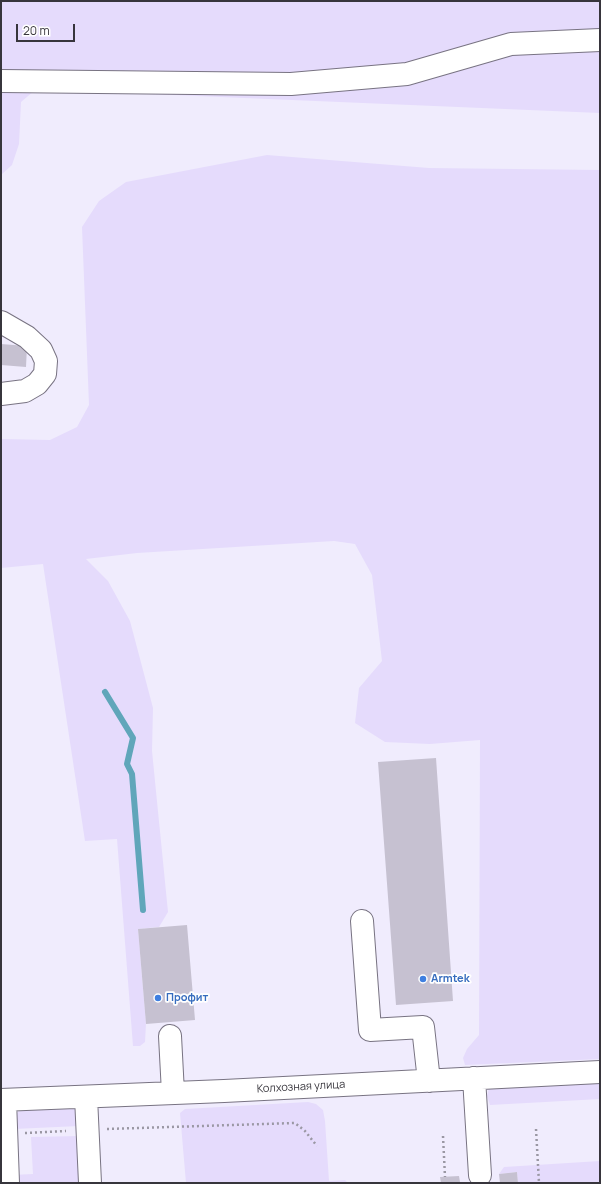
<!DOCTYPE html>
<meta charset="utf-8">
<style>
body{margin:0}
#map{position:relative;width:601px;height:1184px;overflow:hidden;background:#f0ecfd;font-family:Manrope,sans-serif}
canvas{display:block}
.frame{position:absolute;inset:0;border:2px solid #37353c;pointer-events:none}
.scale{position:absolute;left:16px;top:24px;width:59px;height:18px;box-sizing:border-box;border:2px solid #37353c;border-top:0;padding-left:5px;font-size:12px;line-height:14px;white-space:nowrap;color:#37353c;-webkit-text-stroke:3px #fff;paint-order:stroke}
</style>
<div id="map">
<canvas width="601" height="1184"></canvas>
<div class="frame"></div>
<div class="scale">20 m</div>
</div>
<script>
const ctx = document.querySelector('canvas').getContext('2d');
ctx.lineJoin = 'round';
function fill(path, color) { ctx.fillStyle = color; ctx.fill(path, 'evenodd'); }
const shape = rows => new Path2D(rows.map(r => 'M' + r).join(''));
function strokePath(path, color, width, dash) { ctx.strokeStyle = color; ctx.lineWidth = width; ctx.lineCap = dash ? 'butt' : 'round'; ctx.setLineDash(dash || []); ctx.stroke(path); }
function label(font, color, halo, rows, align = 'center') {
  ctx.font = font + ' Manrope,sans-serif'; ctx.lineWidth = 3.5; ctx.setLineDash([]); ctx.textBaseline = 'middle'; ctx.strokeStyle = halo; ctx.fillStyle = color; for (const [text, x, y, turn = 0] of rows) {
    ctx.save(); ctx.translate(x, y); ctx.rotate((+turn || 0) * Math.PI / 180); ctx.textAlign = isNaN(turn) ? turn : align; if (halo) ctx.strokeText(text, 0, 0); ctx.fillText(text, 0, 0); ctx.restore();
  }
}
fill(shape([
 [1,1,600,1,600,113,55,90,34,91,21,102,19,144,12,165,1,175],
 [267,155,429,168,600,170,600,1059,465,1065,463,1058,467,1049,479,1035,480,740,430,744,385,742,355,723,359,688,382,661,372,575,355,544,334,541,137,553,86,559,108,581,130,621,153,708,152,751,168,912,159,927,138,929,146,1024,145,1042,140,1046,133,1046,117,839,85,841,43,564,1,568,1,439,50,440,77,427,89,405,82,227,99,201,126,182],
 [600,1082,600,1099,490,1105,487,1096,489,1088],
 [308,1102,316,1104,323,1110,325,1121,329,1181,345,1180,348,1183,186,1183,180,1113,185,1109],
 [76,1107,79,1126,14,1129,15,1115,21,1109],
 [80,1136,82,1183,13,1183,12,1175,33,1174,31,1137],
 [600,1161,600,1183,518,1183,517,1172,499,1174,504,1167]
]), '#e5dbfc');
strokePath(shape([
 [105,692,133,738,127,764,132,774,143,910]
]), '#60a6ba', 6);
fill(shape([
 [1,344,27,346,26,367,1,365],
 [436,758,453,1001,396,1005,378,762],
 [187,925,195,1020,146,1024,138,929],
 [517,1172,518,1183,500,1183,499,1174],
 [459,1176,460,1182,441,1183,440,1177]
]), '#c6c1d1');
const minor = shape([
 [1,81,291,84,407,74,511,44,600,40],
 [1,322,27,337,41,350,46,361,45,374,37,384,25,391,1,394],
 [362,921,370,1030,423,1027,429,1081],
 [170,1036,173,1093],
 [474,1078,480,1175],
 [86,1097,90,1183],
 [1,1100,224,1091,600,1072],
 [5,1100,8,1183]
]);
strokePath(minor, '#787382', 24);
strokePath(shape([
 [107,1129,295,1123,305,1131,317,1146],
 [536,1129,539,1183],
 [25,1133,66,1131],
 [443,1136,445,1177]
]), '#9a97a3', 2.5, [2, 3]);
strokePath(minor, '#fff', 22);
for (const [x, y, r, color] of [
 [423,979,4,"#3f7fe0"],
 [158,998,4,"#3f7fe0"]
]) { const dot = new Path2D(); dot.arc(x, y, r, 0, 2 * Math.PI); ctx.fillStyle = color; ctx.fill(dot); strokePath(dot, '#fff', 1.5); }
label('bold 11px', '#366cbe', '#fff', [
 ["Armtek",431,979],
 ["Профит",166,998]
], 'left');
label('11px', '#37353c', '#fff', [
 ["Колхозная улица",301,1087,-3]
]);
</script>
